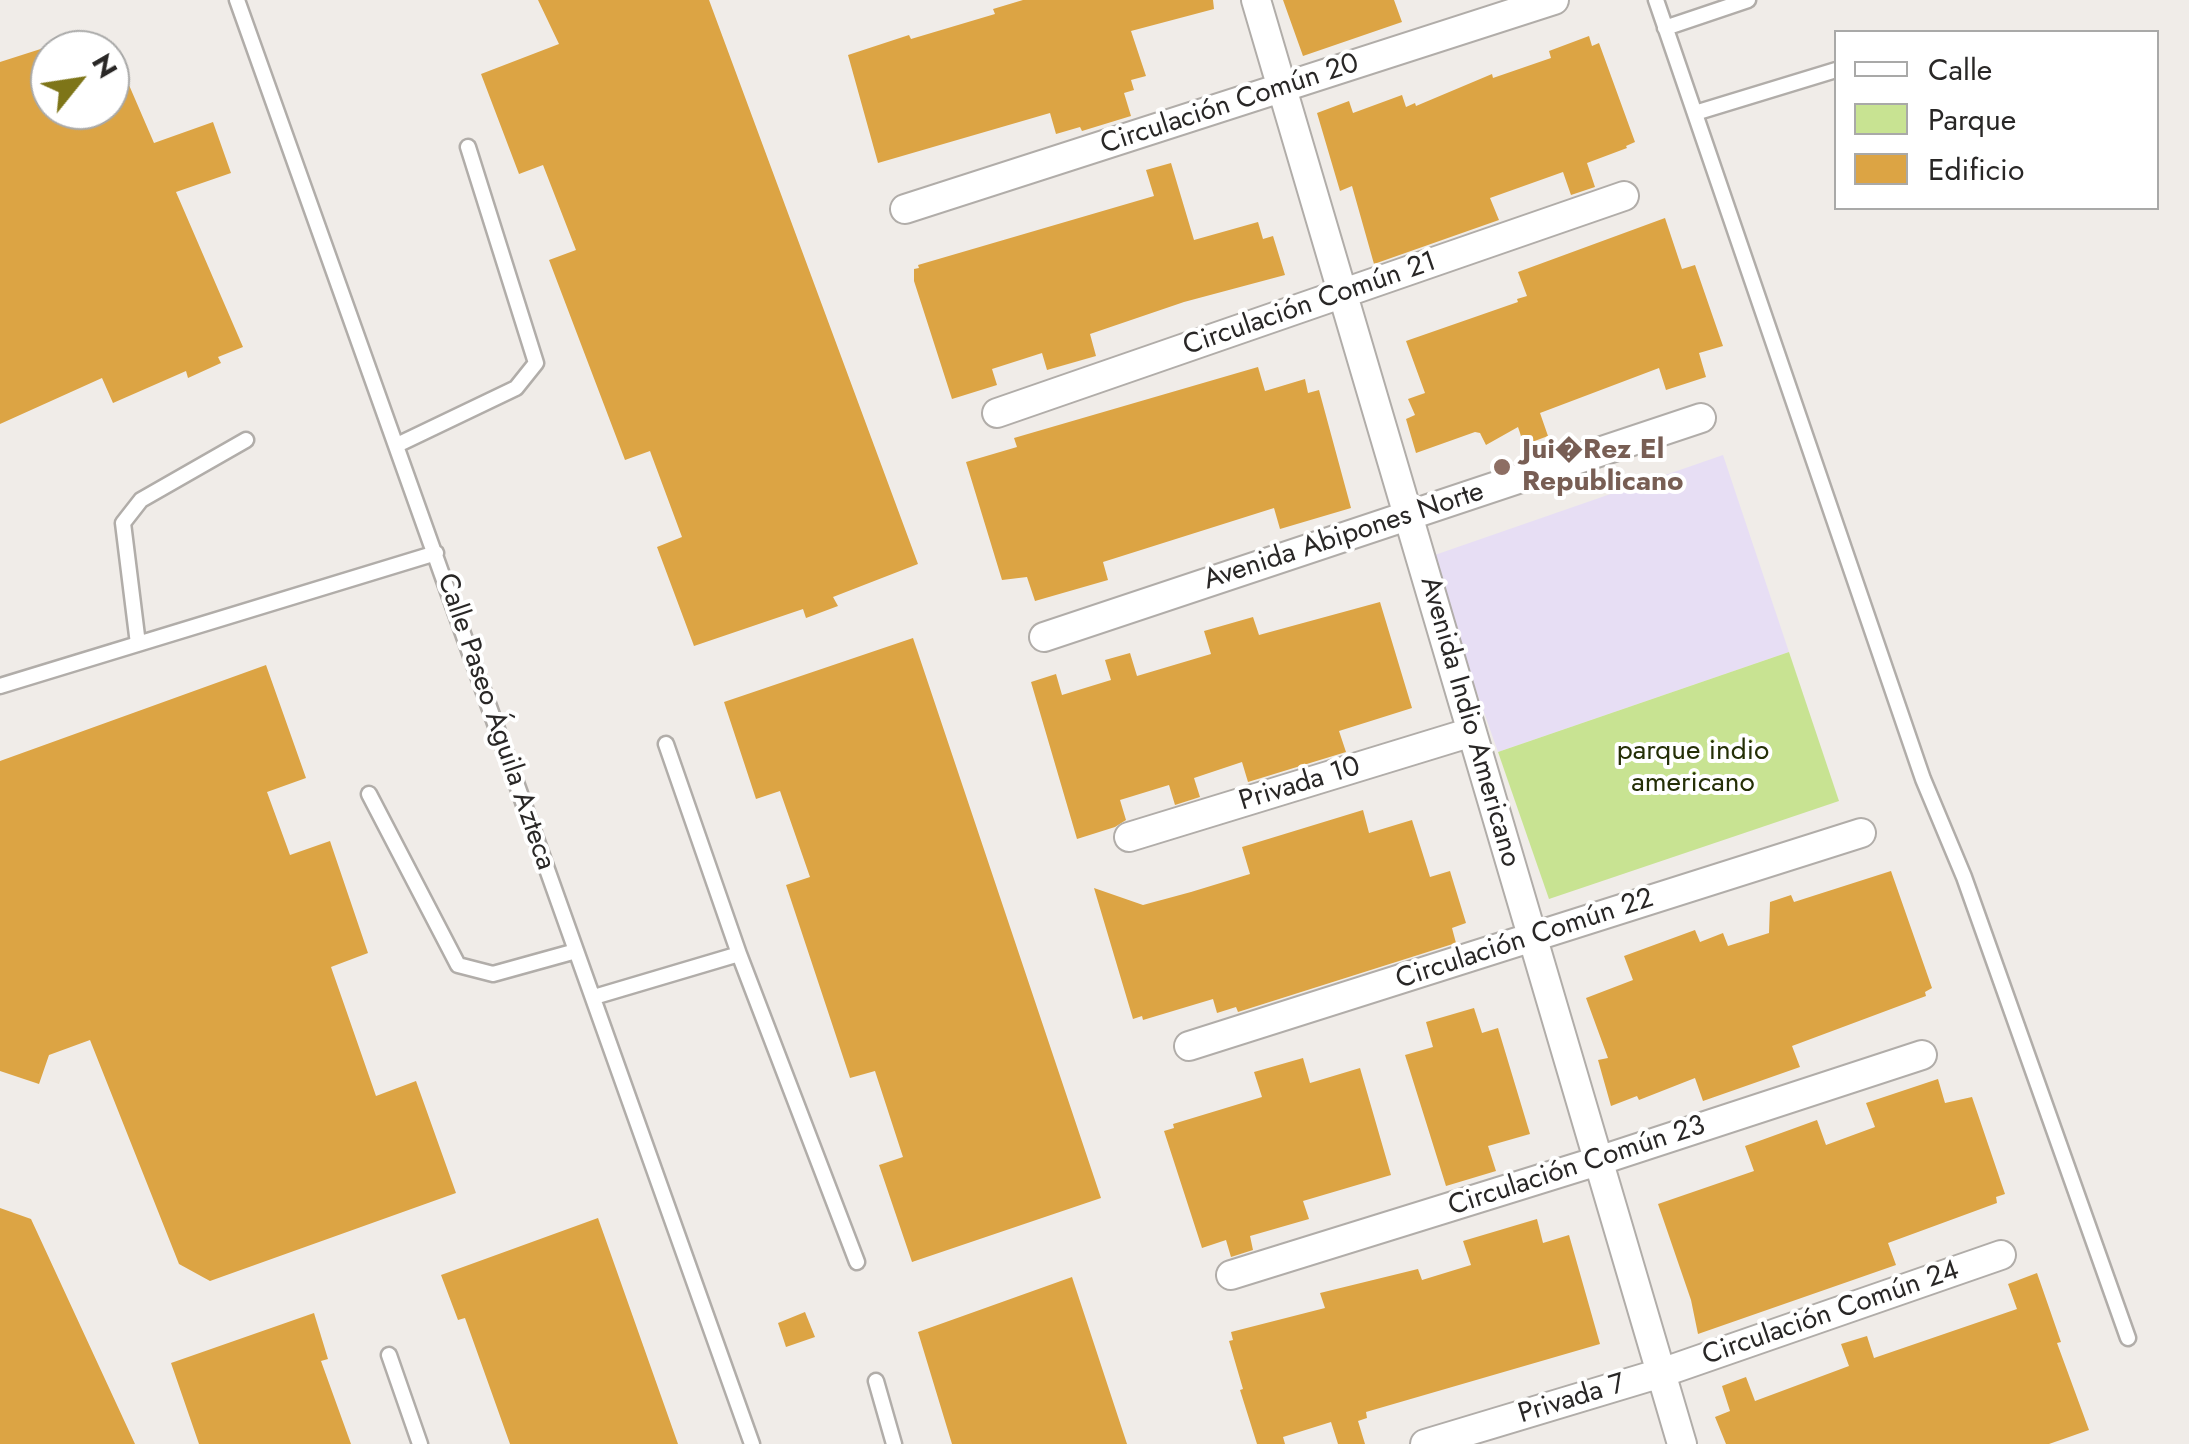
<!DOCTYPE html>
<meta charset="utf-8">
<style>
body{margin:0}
#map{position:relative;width:2189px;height:1444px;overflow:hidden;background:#f0ece8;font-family:Jost,sans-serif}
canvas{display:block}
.legend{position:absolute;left:1834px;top:30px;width:325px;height:180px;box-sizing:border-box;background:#fff;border:2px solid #a9a9a8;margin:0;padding:12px 18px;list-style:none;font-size:30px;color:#292726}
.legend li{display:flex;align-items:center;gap:20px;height:50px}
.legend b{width:50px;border:2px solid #a9a9a8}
.north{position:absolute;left:30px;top:30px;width:100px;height:100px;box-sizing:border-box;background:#fff;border:2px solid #a9a9a8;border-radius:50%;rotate:60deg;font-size:28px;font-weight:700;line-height:40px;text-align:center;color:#292726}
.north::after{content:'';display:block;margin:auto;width:35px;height:45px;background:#7e7518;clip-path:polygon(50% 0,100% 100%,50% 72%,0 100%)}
</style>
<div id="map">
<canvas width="2189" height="1444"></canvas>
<ul class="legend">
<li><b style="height:12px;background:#fff"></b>Calle</li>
<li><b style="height:28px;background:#c8e392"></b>Parque</li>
<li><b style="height:28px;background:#dca444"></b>Edificio</li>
</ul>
<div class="north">N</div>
</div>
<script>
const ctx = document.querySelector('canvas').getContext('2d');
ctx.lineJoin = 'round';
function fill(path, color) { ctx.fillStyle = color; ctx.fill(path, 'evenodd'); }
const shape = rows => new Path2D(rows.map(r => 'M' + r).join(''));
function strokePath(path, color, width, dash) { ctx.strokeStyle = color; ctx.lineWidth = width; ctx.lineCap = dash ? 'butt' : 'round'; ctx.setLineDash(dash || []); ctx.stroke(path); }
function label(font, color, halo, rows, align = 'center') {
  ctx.font = font + ' Jost,sans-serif'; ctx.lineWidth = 8; ctx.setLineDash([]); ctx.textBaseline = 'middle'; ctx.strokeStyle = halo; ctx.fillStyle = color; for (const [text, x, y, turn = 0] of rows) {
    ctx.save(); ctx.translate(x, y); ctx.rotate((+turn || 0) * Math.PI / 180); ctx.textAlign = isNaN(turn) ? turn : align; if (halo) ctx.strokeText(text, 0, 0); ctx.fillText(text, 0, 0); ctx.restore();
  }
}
fill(shape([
 [1723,455,1789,652,1498,752,1429,557]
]), '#e7def4');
fill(shape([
 [1789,652,1839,801,1549,899,1498,752]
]), '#c8e392');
fill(shape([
 [538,0,709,0,918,564,833,597,838,606,806,618,803,609,694,646,657,547,682,537,650,451,625,460,549,260,576,250,543,165,519,174,481,74,559,44],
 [1023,0,1213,0,1214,9,1131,31,1146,76,1131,80,1134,90,1124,93,1131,116,1082,131,1080,127,1056,134,1050,113,878,163,848,55,909,35,911,39,995,14,993,9],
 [1283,0,1394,0,1402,22,1303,56],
 [1589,36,1592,46,1599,43,1635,142,1626,146,1627,148,1587,163,1595,187,1571,195,1563,172,1490,198,1499,220,1374,264,1352,186,1340,191,1317,113,1349,101,1353,113,1402,95,1406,107,1415,103,1416,106,1492,74,1493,78,1551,58,1549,51],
 [110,41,154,143,213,122,231,173,176,192,243,347,218,357,221,363,188,378,186,371,113,403,102,378,0,424,0,62,50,46,50,110,110,110],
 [1171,163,1194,240,1258,222,1263,239,1273,236,1285,275,1184,302,1090,334,1096,356,1047,370,1042,353,992,369,997,385,952,399,914,281,914,269,919,268,918,265,1154,196,1146,170],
 [1665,218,1682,269,1695,265,1723,346,1699,353,1706,377,1666,390,1659,368,1540,413,1548,436,1524,445,1518,427,1486,445,1480,433,1475,432,1416,453,1406,419,1415,415,1408,399,1425,393,1406,341,1518,302,1517,299,1527,296,1518,272],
 [1258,367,1265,391,1305,379,1308,393,1319,390,1351,508,1280,529,1274,508,1103,562,1108,580,1035,601,1027,577,1002,580,966,462,1017,447,1014,438],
 [1380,602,1412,708,1339,731,1346,752,1248,782,1242,762,1194,778,1200,797,1175,805,1169,785,1120,800,1126,820,1115,827,1077,839,1031,682,1056,674,1062,695,1111,680,1105,660,1130,653,1137,676,1211,654,1204,631,1253,617,1259,635],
 [913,638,1101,1198,912,1262,879,1165,903,1157,875,1071,850,1078,786,885,810,877,780,791,756,799,724,702],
 [266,665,306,778,267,792,290,855,330,841,368,953,331,967,376,1096,416,1081,456,1193,210,1281,179,1264,90,1040,49,1055,39,1084,0,1071,0,761],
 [1363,810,1369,833,1412,820,1430,877,1450,871,1466,923,1452,928,1456,943,1238,1012,1236,1007,1217,1013,1213,999,1143,1020,1142,1016,1133,1019,1094,888,1143,905,1191,892,1250,874,1242,847],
 [1891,871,1932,988,1925,992,1926,996,1792,1046,1800,1067,1703,1101,1695,1078,1639,1100,1637,1096,1611,1106,1598,1060,1608,1058,1586,998,1633,980,1624,956,1695,930,1700,942,1723,933,1728,946,1769,933,1770,902,1791,895,1794,902],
 [1474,1008,1482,1033,1498,1028,1530,1134,1488,1146,1496,1171,1446,1186,1405,1055,1433,1047,1426,1022],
 [1303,1058,1310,1083,1360,1068,1391,1175,1303,1201,1309,1219,1250,1236,1253,1250,1231,1257,1226,1240,1202,1248,1164,1131,1174,1128,1173,1124,1262,1097,1254,1072],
 [1938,1079,1945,1103,1972,1097,2005,1194,1996,1197,1997,1203,1888,1243,1896,1265,1698,1334,1691,1300,1658,1204,1754,1171,1745,1146,1759,1141,1817,1120,1826,1145,1875,1127,1866,1103],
 [0,1208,31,1219,135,1444,0,1444],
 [598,1218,678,1444,510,1444,465,1318,458,1320,441,1275],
 [1537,1219,1543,1243,1569,1235,1600,1344,1366,1412,1367,1418,1358,1421,1365,1444,1338,1444,1331,1422,1283,1437,1285,1444,1257,1444,1240,1390,1243,1389,1229,1341,1233,1340,1231,1332,1325,1308,1320,1293,1418,1269,1422,1280,1471,1265,1463,1241],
 [2037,1273,2061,1342,2057,1343,2089,1430,2049,1444,1726,1444,1715,1417,1730,1411,1722,1386,1746,1377,1755,1401,1849,1366,1841,1344,1867,1336,1874,1358,2017,1309,2008,1284],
 [1072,1277,1127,1444,952,1444,918,1332],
 [805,1312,815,1337,786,1347,778,1323],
 [314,1313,328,1359,321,1361,351,1444,199,1444,171,1363]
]), '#dca444');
const service = shape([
 [237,0,752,1444],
 [1656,0,1923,779,1964,877,2128,1338],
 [1665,28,1748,0],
 [1695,113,1836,70],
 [397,445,516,388,536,363,468,147],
 [138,644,123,523,141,500,246,440],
 [0,686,436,553],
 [666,744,739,954],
 [369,794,458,965,493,974,576,951],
 [594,997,739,954,857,1262],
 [389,1355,420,1444],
 [876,1381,894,1444]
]);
const minor = shape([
 [1256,0,1682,1444],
 [905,209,1554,0],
 [997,413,1624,196],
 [1044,637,1701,418],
 [1129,837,1472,732],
 [1189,1046,1861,833],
 [1231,1275,1598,1161,1922,1055],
 [1425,1444,1661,1373,2001,1255]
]);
strokePath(service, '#b1ada9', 19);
strokePath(minor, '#b1ada9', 32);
strokePath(service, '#fff', 14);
strokePath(minor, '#fff', 28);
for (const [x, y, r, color] of [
 [1502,467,10,"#8d6e63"]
]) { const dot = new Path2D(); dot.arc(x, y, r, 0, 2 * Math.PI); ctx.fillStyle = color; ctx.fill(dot); strokePath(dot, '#fff', 4); }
label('28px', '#292726', '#fff', [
 ["Circulación Común 20",1230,105,-18],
 ["Circulación Común 21",1310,305,-19],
 ["Avenida Abipones Norte",1344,537,-18],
 ["Calle Paseo Águila Azteca",495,722,71],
 ["Avenida Indio Americano",1469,722,74],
 ["Privada 10",1300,785,-17],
 ["Circulación Común 22",1525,940,-18],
 ["Circulación Común 23",1577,1167,-18],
 ["Circulación Común 24",1831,1314,-19],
 ["Privada 7",1572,1400,-17]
]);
label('bold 28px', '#785e54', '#fff', [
 ["Jui�Rez El",1522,451],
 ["Republicano",1522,483]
], 'left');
label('28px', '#242f06', '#fff', [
 ["parque indio",1693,752],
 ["americano",1693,784]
]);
</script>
